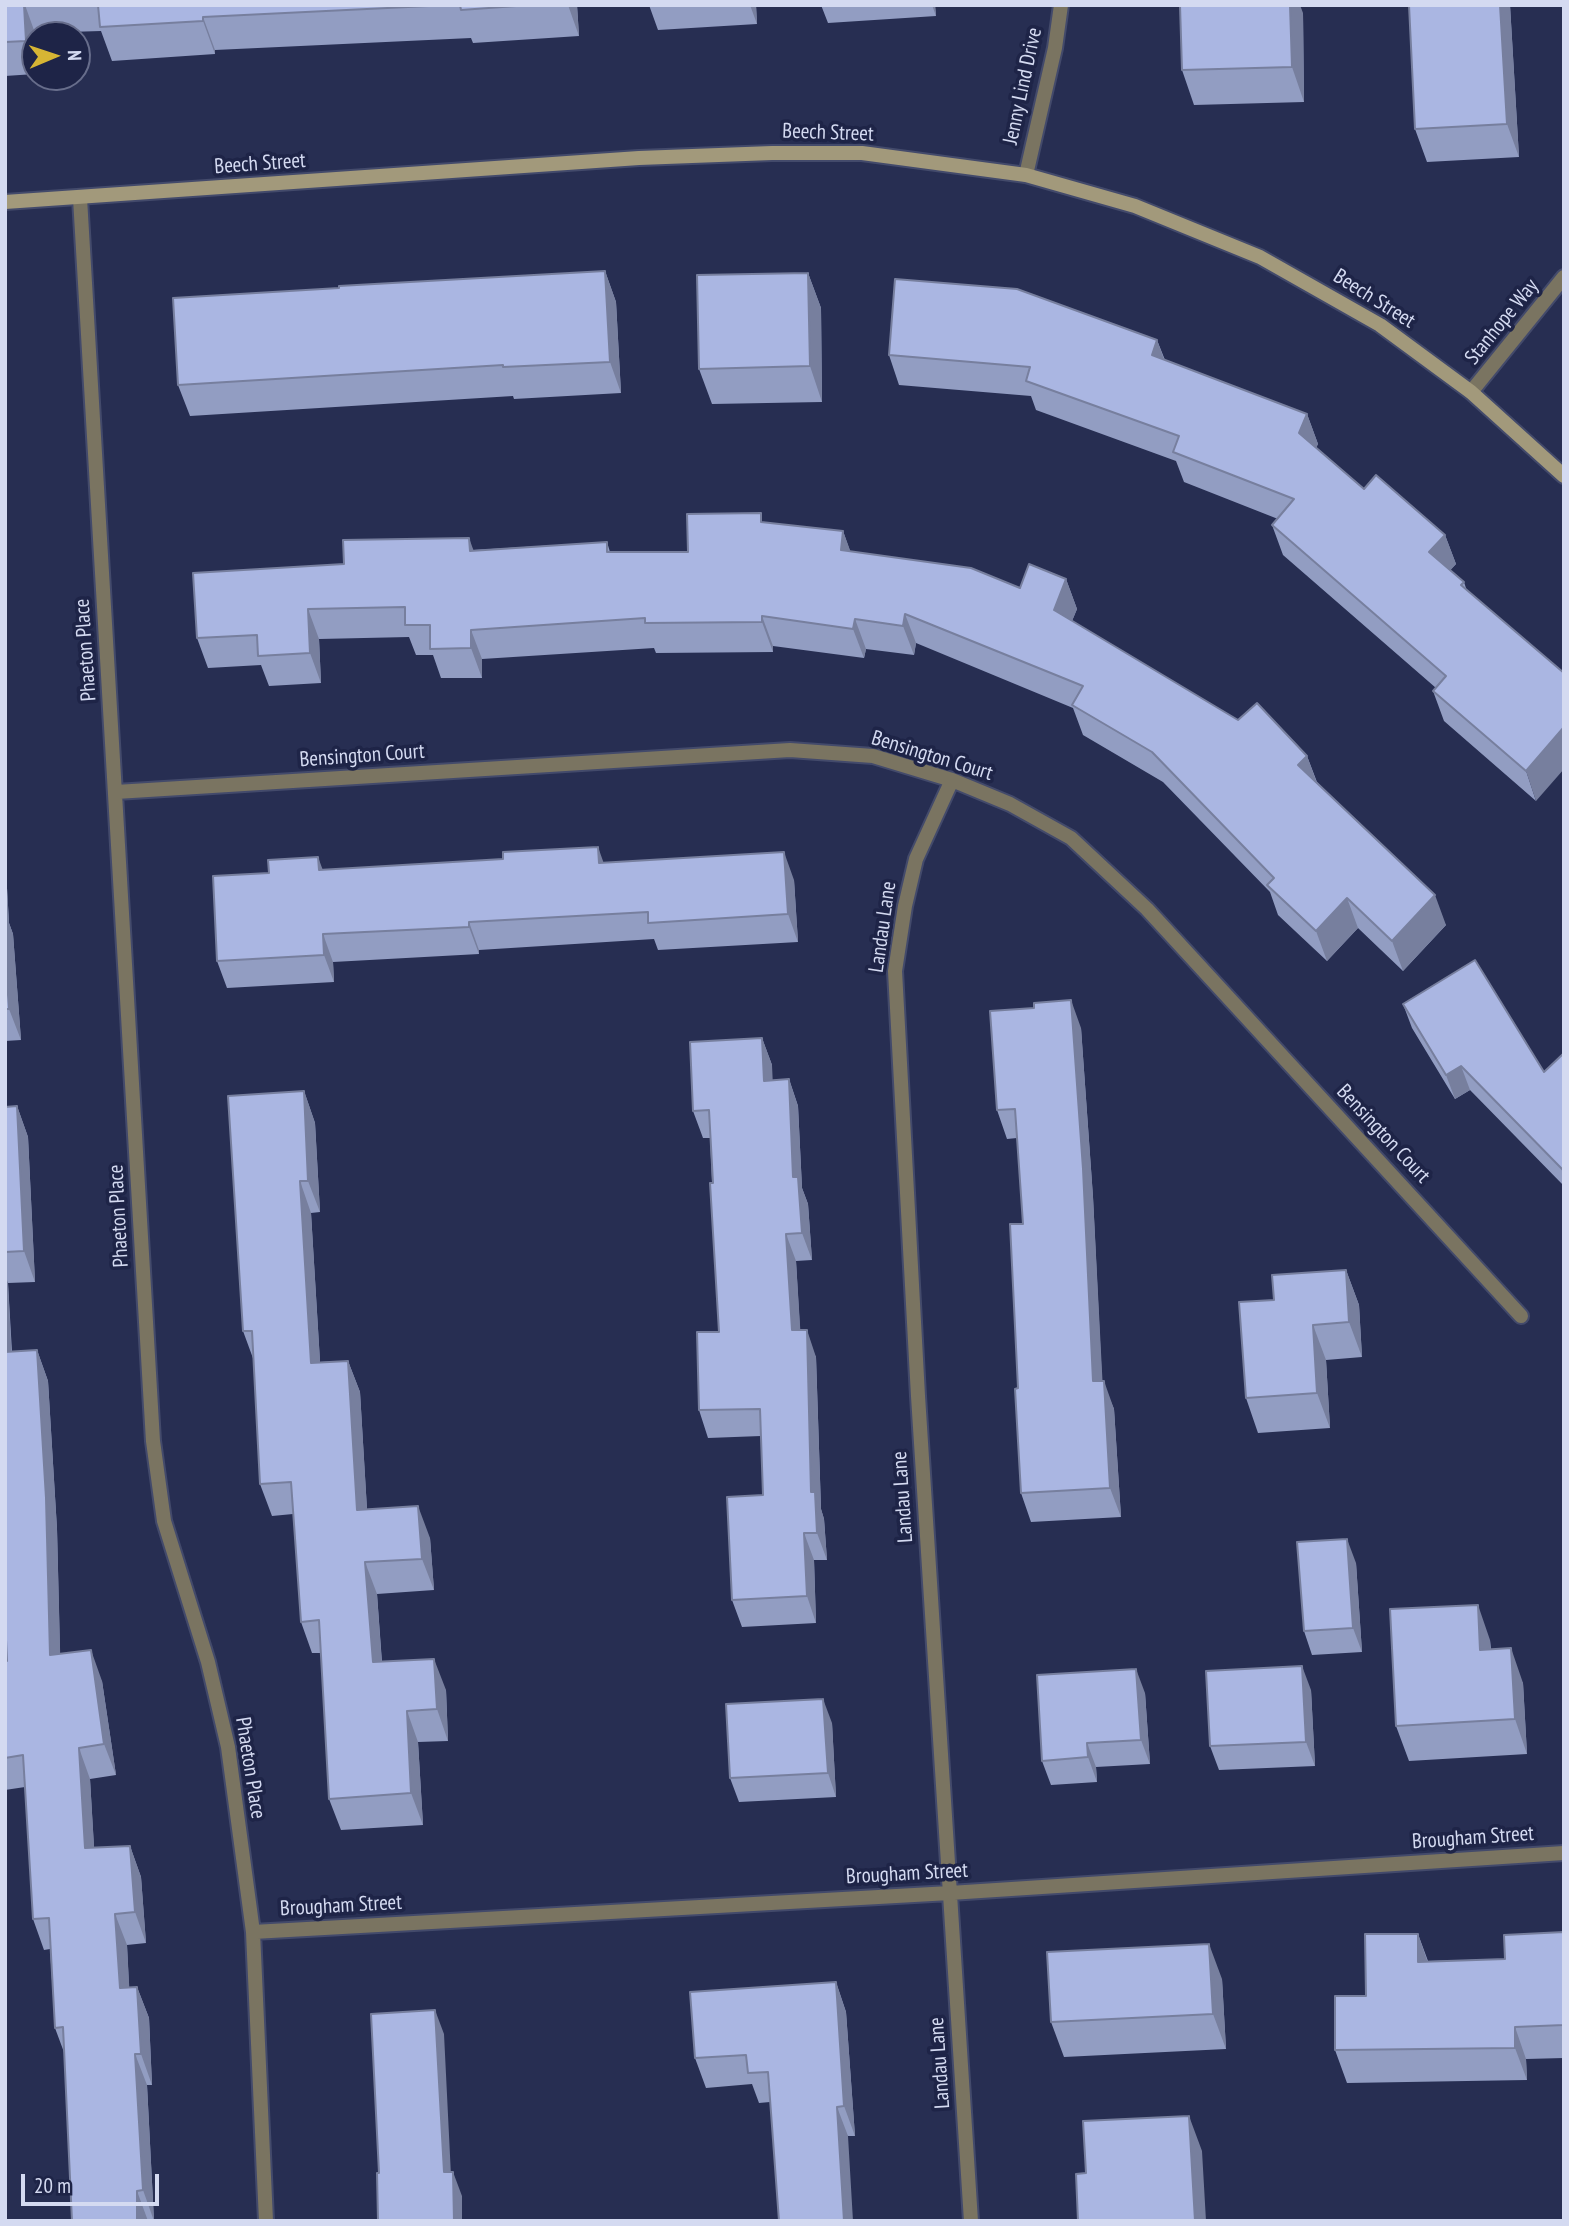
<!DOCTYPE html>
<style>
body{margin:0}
#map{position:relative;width:1569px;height:2226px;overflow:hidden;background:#272e52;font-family:"PT Sans Narrow",sans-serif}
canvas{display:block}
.frame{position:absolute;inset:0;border:7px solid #d4daf1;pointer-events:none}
.north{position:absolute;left:21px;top:21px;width:70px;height:70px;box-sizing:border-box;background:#1e2447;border:2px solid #676d8b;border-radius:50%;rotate:88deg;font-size:19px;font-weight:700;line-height:28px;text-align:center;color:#d4daf1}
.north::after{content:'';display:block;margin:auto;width:24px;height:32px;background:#d6b534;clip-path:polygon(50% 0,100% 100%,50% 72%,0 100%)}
.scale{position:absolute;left:21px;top:2174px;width:138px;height:32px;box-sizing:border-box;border:4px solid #d4daf1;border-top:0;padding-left:9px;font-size:21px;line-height:24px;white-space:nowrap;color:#d4daf1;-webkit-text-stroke:5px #1e2447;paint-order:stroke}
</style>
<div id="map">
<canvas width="1569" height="2226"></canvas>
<div class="frame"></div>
<div class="north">N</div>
<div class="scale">20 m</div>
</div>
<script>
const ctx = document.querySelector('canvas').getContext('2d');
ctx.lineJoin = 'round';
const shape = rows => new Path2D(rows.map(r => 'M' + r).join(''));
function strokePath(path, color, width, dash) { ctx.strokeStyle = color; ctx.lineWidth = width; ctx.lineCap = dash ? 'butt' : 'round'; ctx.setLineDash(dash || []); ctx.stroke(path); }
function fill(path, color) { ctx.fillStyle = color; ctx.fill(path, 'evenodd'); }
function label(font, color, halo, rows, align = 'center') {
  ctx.font = font + ' "PT Sans Narrow",sans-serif'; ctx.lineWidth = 7; ctx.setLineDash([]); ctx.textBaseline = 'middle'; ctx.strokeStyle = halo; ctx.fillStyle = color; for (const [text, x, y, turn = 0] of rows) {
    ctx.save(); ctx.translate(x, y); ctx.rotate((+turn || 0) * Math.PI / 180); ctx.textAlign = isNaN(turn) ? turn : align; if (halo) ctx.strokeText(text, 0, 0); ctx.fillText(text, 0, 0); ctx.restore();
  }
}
const street = shape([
 [1026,175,1055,48,1061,5],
 [80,198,153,1441,164,1521,208,1662,228,1747,253,1932,266,2221],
 [1471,392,1564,277],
 [952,780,916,859,905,906,895,971,918,1396,971,2221],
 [116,792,790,750,873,756,952,780,1010,804,1071,838,1147,909,1521,1316],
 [253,1932,950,1893,1564,1853]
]);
const secondary = shape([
 [5,202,639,158,772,153,862,153,1026,175,1135,206,1260,257,1380,325,1471,392,1564,476]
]);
strokePath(street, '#434a6b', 18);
strokePath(secondary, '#434a6b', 18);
strokePath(street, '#7a7461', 14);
strokePath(secondary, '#a2997b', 14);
fill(shape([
 [5,5,577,5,579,36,473,43,471,38,215,50,215,54,112,61,101,31,35,33,35,74,5,76],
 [649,5,756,5,757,24,658,30],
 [821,5,935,5,936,16,828,23],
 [1510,5,1519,157,1427,162,1415,129],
 [1303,13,1304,102,1194,105,1182,70],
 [605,271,616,302,621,393,514,399,513,396,190,416,178,385],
 [808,273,821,308,822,402,712,404,699,369],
 [1157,340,1165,360,1307,414,1318,444,1316,447,1364,489,1445,535,1456,564,1450,570,1464,582,1536,801,1444,721,1433,691,1436,688,1283,555,1272,525,1278,519,1184,482,1176,461,1036,410,1031,396,899,385,889,355],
 [764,522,843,531,850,551,1020,588,1066,579,1077,609,1072,621,1238,720,1307,756,1317,782,1446,925,1403,971,1358,928,1327,961,1278,915,1270,892,1163,782,1083,735,1073,708,916,643,914,655,866,649,864,658,773,646,773,652,656,653,654,648,482,659,482,678,441,678,433,655,416,655,409,637,319,639,321,683,269,686,261,665,208,668,197,638,344,564,474,550,607,542,610,552,688,552],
 [5,853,9,923,13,934,21,1040,5,1041],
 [604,863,794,880,798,942,658,950,654,939,479,950,479,954,333,962,334,982,227,988,217,961,323,870],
 [1403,1004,1544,1072,1564,1053,1564,1186,1470,1090,1455,1099,1412,1028],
 [1081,1028,1093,1197,1102,1381,1114,1409,1121,1517,1031,1522,1021,1493,1018,1388,1023,1224,1017,1138,1007,1139,997,1110],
 [762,1038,772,1065,772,1080,789,1079,798,1106,802,1188,808,1204,812,1260,796,1261,800,1330,816,1357,821,1509,824,1519,827,1560,814,1560,816,1623,742,1627,732,1600,763,1495,761,1436,708,1438,699,1410,719,1332,710,1138,703,1138,693,1111],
 [304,1091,315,1123,320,1212,311,1213,320,1362,348,1361,360,1392,367,1510,430,1538,434,1590,377,1594,382,1662,446,1690,448,1741,418,1742,423,1825,341,1830,329,1799,321,1653,312,1653,301,1622,293,1514,272,1516,260,1484,254,1361,243,1331],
 [17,1106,28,1137,35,1282,8,1283,12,1352,37,1350,48,1381,57,1529,60,1654,102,1681,116,1775,90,1779,94,1848,130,1846,141,1877,146,1943,127,1945,129,1987,137,1987,149,2018,152,2085,147,2085,154,2221,72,2221,65,2055,55,2028,50,1949,44,1950,33,1919,25,1787,5,1790,5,1661,7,1661,5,1619,5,1107],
 [1346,1270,1359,1305,1362,1357,1326,1360,1330,1428,1258,1433,1246,1398,1274,1300],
 [1356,1563,1362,1652,1312,1655,1304,1631],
 [1490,1640,1491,1649,1523,1683,1527,1754,1409,1761,1396,1726],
 [1311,1690,1315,1766,1219,1770,1210,1746],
 [1145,1693,1150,1764,1096,1767,1097,1782,1051,1785,1042,1761],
 [832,1723,836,1797,739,1802,730,1778],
 [1564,1932,1564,2058,1526,2059,1527,2080,1347,2083,1335,2050,1418,1934,1428,1961,1505,1959],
 [1222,1979,1226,2049,1064,2057,1051,2022],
 [836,1982,846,2012,855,2136,848,2136,770,2102,759,2103,752,2084,706,2088,695,2058]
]), '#929dc2');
fill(shape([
 [24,5,25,5,35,33,35,67,26,41],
 [568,5,577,5,579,36],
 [750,5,756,5,757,24],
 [932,5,935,5,936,16],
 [1290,5,1300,5,1303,13,1304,102,1292,67],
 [1500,5,1510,5,1519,157,1507,124],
 [203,17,215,50,215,54,203,21],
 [605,271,616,302,621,393,610,362],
 [808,273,821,308,822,402,810,366],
 [1157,340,1168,370,1152,355],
 [1307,414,1318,444,1310,463,1299,433],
 [843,531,854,561,841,550],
 [1445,535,1456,564,1440,582,1429,552],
 [469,538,480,568,470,551],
 [1066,579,1077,609,1064,640,1054,610],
 [308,609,319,639,321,683,310,653],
 [905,614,916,643,914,655,903,626],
 [762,616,773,646,773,652,762,622],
 [855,619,866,649,864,658,853,629],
 [471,630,482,659,482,678,471,648],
 [1564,727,1564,769,1536,801,1526,771],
 [1307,756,1318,786,1298,765],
 [598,847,608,875,599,863],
 [784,852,794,880,798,942,788,914],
 [5,853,9,923,13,934,21,1040,9,1009,5,952],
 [318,857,328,884,319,870],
 [1435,895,1446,925,1403,971,1392,941],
 [1347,898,1358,928,1327,961,1316,931],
 [469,922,479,950,479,954,469,927],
 [323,934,333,962,334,982,324,955],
 [1071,1000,1081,1028,1093,1197,1104,1410,1093,1381],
 [762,1038,772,1065,774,1108,764,1081],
 [1461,1066,1470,1090,1455,1099,1446,1075],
 [789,1079,798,1106,802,1188,808,1204,812,1260,802,1233,793,1177],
 [304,1091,315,1123,320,1212,308,1181],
 [17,1106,28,1137,35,1282,24,1251],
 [300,1181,311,1213,322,1394,311,1363],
 [786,1234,796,1261,802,1357,792,1330],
 [1346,1270,1359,1305,1362,1357,1349,1322],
 [5,1275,8,1283,13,1383,5,1362],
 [1313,1325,1326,1360,1330,1428,1317,1393],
 [807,1330,816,1357,821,1509,824,1519,827,1560,817,1533,811,1492],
 [37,1350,48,1381,57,1529,61,1686,50,1655],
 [348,1361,360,1392,369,1542,357,1510],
 [1104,1381,1114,1409,1121,1517,1110,1488],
 [418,1506,430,1538,434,1590,422,1559],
 [804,1533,814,1560,816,1623,807,1596],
 [1347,1539,1356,1563,1362,1652,1353,1628],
 [365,1562,377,1594,384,1694,373,1662],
 [1478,1605,1490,1640,1493,1685,1480,1650],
 [1511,1648,1523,1683,1527,1754,1515,1719],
 [91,1650,102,1681,116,1775,104,1744],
 [434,1659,446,1690,448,1741,437,1709],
 [1302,1666,1311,1690,1315,1766,1306,1742],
 [1136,1669,1145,1693,1150,1764,1141,1740],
 [823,1699,832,1723,836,1797,828,1773],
 [407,1711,418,1742,423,1825,411,1793],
 [1087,1743,1096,1767,1097,1782,1088,1757],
 [79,1748,90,1779,96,1879,85,1848],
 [130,1846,141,1877,146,1943,135,1912],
 [115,1914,127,1945,131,2019,120,1988],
 [1418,1934,1429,1966,1418,1962],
 [1209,1944,1222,1979,1226,2049,1213,2014],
 [836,1982,846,2012,855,2136,844,2106],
 [137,1987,149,2018,152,2085,141,2054],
 [435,2010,444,2034,452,2196,444,2172],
 [1515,2027,1526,2059,1527,2080,1515,2048],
 [135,2054,147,2085,154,2221,143,2190],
 [837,2107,848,2136,853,2221,844,2221],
 [1189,2116,1202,2151,1206,2221,1195,2221],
 [453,2172,462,2196,462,2221,454,2221],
 [137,2191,148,2221,137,2221]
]), '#777f9e');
const building = shape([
 [5,5,24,5,26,41,5,42,5,5],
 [98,5,449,5,203,17,203,21,100,27,98,5],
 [460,5,530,5,461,10,460,5],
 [1180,5,1290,5,1292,67,1182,70,1180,5],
 [1409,5,1500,5,1507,124,1415,129,1409,5],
 [605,271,610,362,503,367,503,365,178,385,173,298,339,288,339,286,605,271],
 [808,273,810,366,699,369,697,275,808,273],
 [895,279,1017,289,1157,340,1152,355,1307,414,1299,433,1364,489,1376,475,1445,535,1429,552,1464,582,1461,585,1564,673,1564,727,1526,771,1433,691,1446,676,1272,525,1294,499,1173,452,1179,436,1026,381,1030,367,889,355,895,279],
 [761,513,761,522,843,531,841,550,971,568,1020,588,1029,564,1066,579,1054,610,1238,720,1257,703,1307,756,1298,765,1435,895,1392,941,1347,898,1316,931,1267,885,1274,878,1152,752,1072,705,1083,686,905,614,903,626,855,619,853,629,762,616,762,622,645,623,645,618,471,630,471,648,430,649,430,625,405,625,405,607,308,609,310,653,258,656,257,635,197,638,193,573,344,564,343,540,469,538,470,551,607,542,607,552,688,552,687,514,761,513],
 [598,847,599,863,784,852,788,914,648,923,648,912,469,922,469,927,323,934,324,955,217,961,213,876,269,873,268,860,318,857,319,870,503,859,503,852,598,847],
 [5,952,9,1009,5,1009,5,952],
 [1475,960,1544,1072,1564,1053,1564,1171,1461,1066,1446,1075,1403,1004,1475,960],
 [1071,1000,1083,1169,1093,1381,1104,1381,1110,1488,1021,1493,1015,1389,1018,1388,1010,1224,1023,1224,1015,1109,997,1110,990,1011,1034,1008,1034,1003,1071,1000],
 [762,1038,764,1081,789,1079,793,1177,798,1177,802,1233,786,1234,792,1330,807,1330,811,1492,815,1492,817,1533,804,1533,807,1596,732,1600,727,1497,763,1495,760,1409,699,1410,697,1332,719,1332,710,1183,713,1183,709,1110,693,1111,690,1042,762,1038],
 [304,1091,308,1181,300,1181,311,1363,348,1361,357,1510,418,1506,422,1559,365,1562,373,1662,434,1659,437,1709,407,1711,411,1793,329,1799,319,1620,301,1622,291,1482,260,1484,252,1331,243,1331,228,1096,304,1091],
 [17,1106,24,1251,5,1252,5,1107,17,1106],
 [1346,1270,1349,1322,1313,1325,1317,1393,1246,1398,1239,1302,1274,1300,1272,1275,1346,1270],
 [37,1350,46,1498,50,1655,91,1650,104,1744,79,1748,85,1848,130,1846,135,1912,115,1914,120,1988,137,1987,141,2054,135,2054,143,2190,137,2191,137,2221,72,2221,63,2027,55,2028,49,1918,33,1919,23,1755,5,1758,5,1661,7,1661,5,1619,5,1352,37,1350],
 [1347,1539,1353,1628,1304,1631,1297,1542,1347,1539],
 [1478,1605,1480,1650,1511,1648,1515,1719,1396,1726,1390,1609,1478,1605],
 [1302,1666,1306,1742,1210,1746,1206,1671,1302,1666],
 [1136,1669,1141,1740,1087,1743,1088,1757,1042,1761,1037,1675,1136,1669],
 [823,1699,828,1773,730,1778,726,1704,823,1699],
 [1564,1932,1564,2025,1515,2027,1515,2048,1335,2050,1335,1996,1366,1996,1365,1934,1418,1934,1418,1962,1505,1959,1504,1935,1564,1932],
 [1209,1944,1213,2014,1051,2022,1047,1952,1209,1944],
 [836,1982,844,2106,837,2107,844,2221,779,2221,768,2072,748,2073,746,2055,695,2058,690,1992,836,1982],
 [435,2010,444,2172,453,2172,454,2221,378,2221,377,2173,379,2173,371,2014,435,2010],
 [1189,2116,1195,2221,1078,2221,1076,2174,1086,2173,1083,2121,1189,2116]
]);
fill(building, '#aab6e2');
strokePath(building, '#777f9e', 2);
label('21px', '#d4daf1', '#1e2447', [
 ["Jenny Lind Drive",1023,86,-78],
 ["Beech Street",828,133,2],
 ["Beech Street",260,164,-4],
 ["Beech Street",1374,299,32],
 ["Stanhope Way",1502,322,-51],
 ["Phaeton Place",86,650,-94],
 ["Bensington Court",362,756,-4],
 ["Bensington Court",932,756,17],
 ["Landau Lane",883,927,-82],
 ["Bensington Court",1383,1134,47],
 ["Phaeton Place",119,1216,-93],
 ["Landau Lane",903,1497,-94],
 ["Phaeton Place",250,1768,81],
 ["Brougham Street",1473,1838,-4],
 ["Brougham Street",907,1874,-3],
 ["Brougham Street",341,1906,-3],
 ["Landau Lane",940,2063,-94]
]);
</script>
